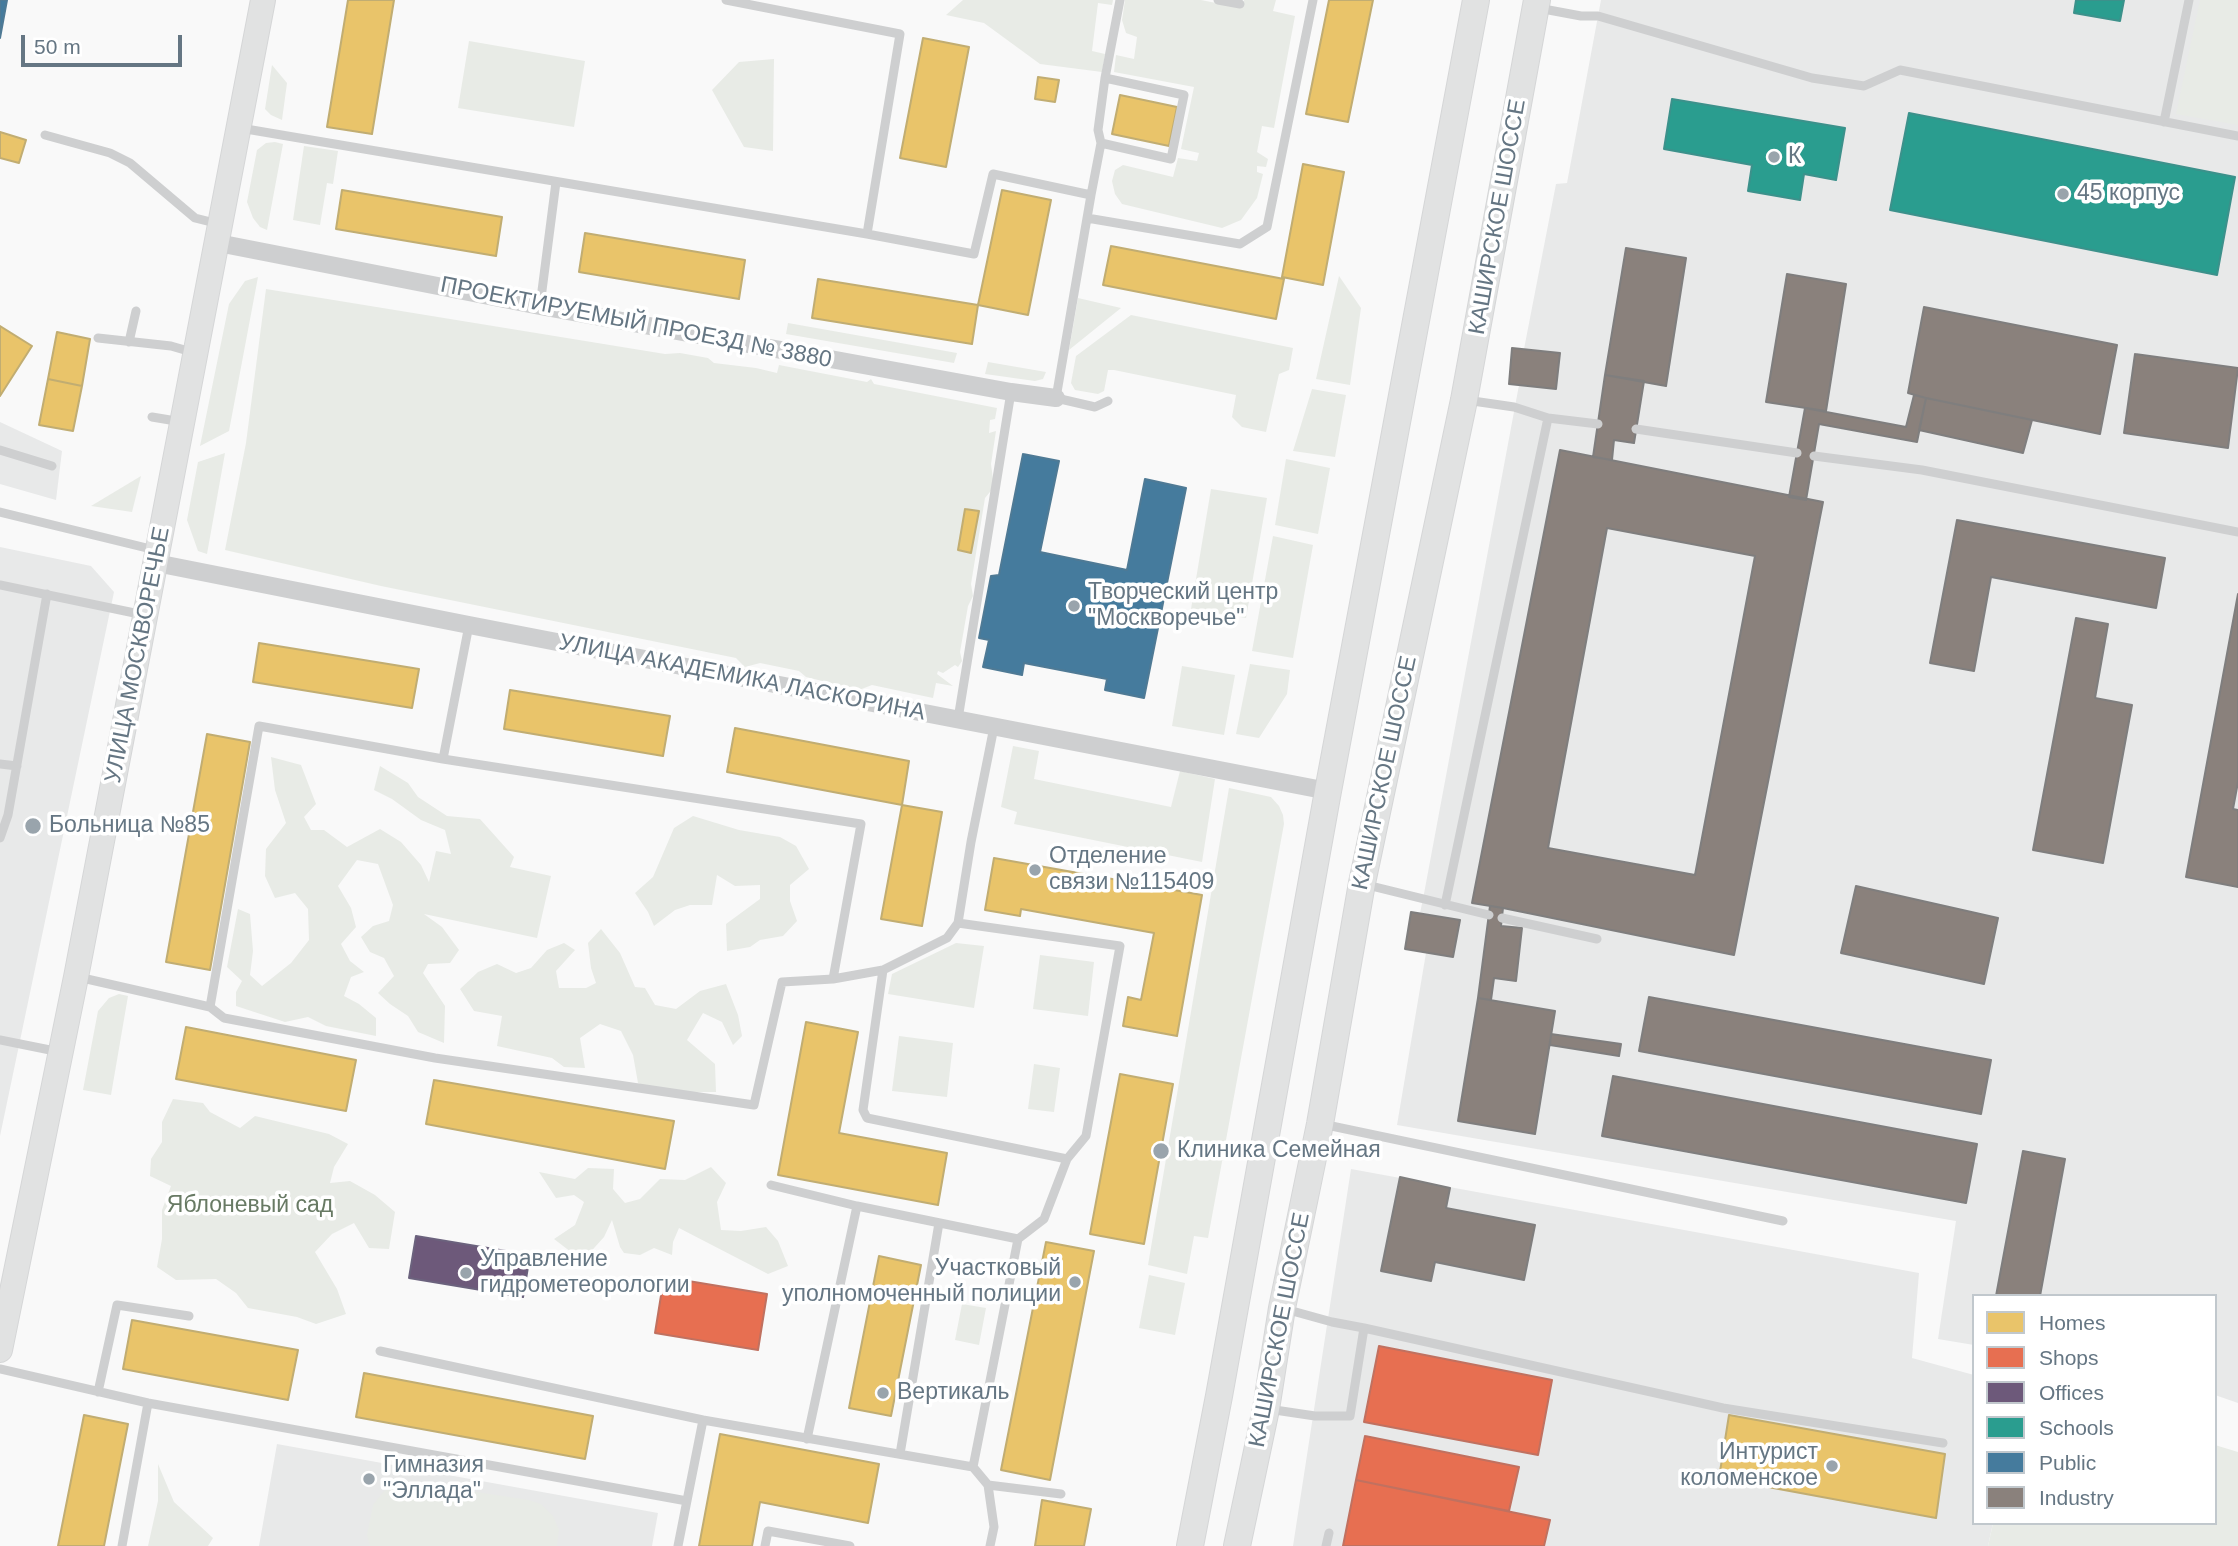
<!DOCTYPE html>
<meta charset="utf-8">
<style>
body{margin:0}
#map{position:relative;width:2238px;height:1546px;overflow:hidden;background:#f9f9f9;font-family:Helvetica,sans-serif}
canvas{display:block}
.legend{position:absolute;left:1972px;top:1294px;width:245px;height:231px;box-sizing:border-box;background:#fff;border:2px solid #c1c8cd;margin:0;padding:9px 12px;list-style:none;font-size:21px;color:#657683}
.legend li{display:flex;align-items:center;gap:14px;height:35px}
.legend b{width:35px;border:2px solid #c1c8cd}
.scale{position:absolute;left:21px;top:35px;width:161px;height:32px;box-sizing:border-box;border:4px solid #657683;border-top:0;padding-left:9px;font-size:21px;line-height:24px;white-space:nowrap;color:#657683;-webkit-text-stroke:5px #fff;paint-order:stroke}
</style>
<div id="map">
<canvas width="2238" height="1546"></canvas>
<ul class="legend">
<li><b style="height:19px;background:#e9c46a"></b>Homes</li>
<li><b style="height:19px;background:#e76f51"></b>Shops</li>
<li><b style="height:19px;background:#6d597a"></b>Offices</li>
<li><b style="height:19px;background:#2a9d8f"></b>Schools</li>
<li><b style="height:19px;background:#457b9d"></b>Public</li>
<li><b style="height:19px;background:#8a817c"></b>Industry</li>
</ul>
<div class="scale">50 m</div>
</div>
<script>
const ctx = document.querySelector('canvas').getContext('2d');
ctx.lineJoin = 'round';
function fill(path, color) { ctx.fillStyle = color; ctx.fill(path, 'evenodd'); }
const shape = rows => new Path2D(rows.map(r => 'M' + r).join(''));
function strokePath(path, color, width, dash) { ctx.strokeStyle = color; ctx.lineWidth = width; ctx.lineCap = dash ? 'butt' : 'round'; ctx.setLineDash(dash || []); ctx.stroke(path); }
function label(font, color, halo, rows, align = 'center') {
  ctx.font = font + ' Helvetica,sans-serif'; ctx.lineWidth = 7; ctx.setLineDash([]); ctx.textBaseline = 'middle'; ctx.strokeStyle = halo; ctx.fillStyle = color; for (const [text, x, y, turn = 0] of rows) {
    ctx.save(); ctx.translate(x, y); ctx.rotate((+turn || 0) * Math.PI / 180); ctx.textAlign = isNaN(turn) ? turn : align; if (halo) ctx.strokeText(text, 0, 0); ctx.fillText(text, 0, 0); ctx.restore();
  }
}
fill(shape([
 [1601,0,2238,0,2238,1403,2215,1395,2215,1296,1974,1296,1974,1345,1938,1339,1956,1221,1397,1125,1426,953,1405,949,1411,912,1420,913,1423,899,1519,385,1509,384,1512,348,1524,349,1556,184,1567,183],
 [0,422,62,451,56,500,0,484],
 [0,547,91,566,114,592,0,1136],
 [1351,1169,1919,1273,1912,1358,1974,1375,1974,1523,1993,1523,1988,1546,1293,1546],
 [277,1444,658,1513,652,1546,259,1546]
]), '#e8e9e9');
fill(shape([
 [963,0,1113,0,1112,5,1098,3,1092,51,1105,54,1102,72,1040,64,984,23,946,15],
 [1125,0,1201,0,1241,8,1244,0,1276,0,1273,11,1295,16,1274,128,1262,126,1257,152,1268,159,1266,167,1257,166,1257,172,1263,174,1257,198,1241,220,1222,228,1122,204,1115,194,1112,181,1115,170,1123,165,1173,177,1178,158,1197,161,1199,153,1181,149,1194,87,1114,72,1116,55,1134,59,1137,37,1126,33,1122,20],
 [2200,0,2238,0,2238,125,2176,114],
 [469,41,585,61,574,127,458,108],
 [774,59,773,151,744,147,712,90,739,62],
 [272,65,287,83,282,120,271,115,265,109],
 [275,142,283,144,267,230,260,227,253,218,247,202,257,150,266,143],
 [304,146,338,151,333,184,327,183,320,225,293,220],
 [1339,276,1361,308,1350,385,1316,379],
 [258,277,229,431,200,446,229,304,245,281],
 [266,289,665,354,680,353,708,358,714,363,756,368,777,373,779,365,867,382,871,379,874,384,997,408,995,419,990,420,989,433,996,431,991,464,994,487,985,498,971,584,973,596,968,606,960,652,962,661,958,667,955,665,943,673,938,671,937,674,953,686,936,683,933,698,872,685,859,690,806,677,799,671,760,663,745,667,736,658,381,586,225,550,246,443],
 [1078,298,1121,308,1069,350],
 [1131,315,1293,348,1289,370,1279,374,1266,432,1242,427,1232,417,1236,395,1114,370,1108,370,1104,391,1098,394,1075,390,1071,383,1076,356],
 [788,323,957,353,954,363,786,334],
 [988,362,1046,372,1043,379,1035,381,985,374],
 [1312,389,1346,395,1335,457,1293,451],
 [225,453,207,554,198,551,187,520,198,462],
 [1286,459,1330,468,1318,534,1275,525],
 [141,476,132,512,91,506],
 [1211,489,1267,498,1246,618,1191,609],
 [1273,536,1313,545,1293,658,1252,651],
 [1250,664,1290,670,1287,694,1259,738,1236,734],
 [1182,666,1235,675,1224,735,1172,726],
 [1013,746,1039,751,1034,779,1171,807,1180,771,1215,779,1202,862,1014,824,1017,812,1001,807],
 [271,757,301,765,316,804,304,817,311,830,324,830,347,847,380,829,401,842,421,865,429,882,436,851,451,854,445,830,421,820,392,799,374,790,380,766,408,783,418,797,447,816,480,819,514,857,510,867,551,876,537,938,424,914,442,927,459,950,450,963,428,964,423,973,445,1006,444,1043,418,1032,408,1016,390,1004,378,993,394,976,384,958,370,952,361,937,373,926,389,921,393,905,378,864,357,860,338,886,351,908,356,927,341,944,350,961,364,972,351,977,344,996,359,1004,376,1018,376,1036,326,1026,308,1017,285,1022,236,1006,236,992,242,981,227,967,238,909,250,914,253,951,250,975,262,986,291,963,309,940,308,909,295,893,275,898,265,876,266,849,286,823,275,790],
 [1229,788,1271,797,1279,806,1283,815,1284,824,1208,1238,1194,1236,1187,1274,1148,1265],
 [693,816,739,830,780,837,796,846,809,869,790,885,790,901,797,921,783,936,760,940,750,947,727,951,726,924,760,899,760,885,735,886,717,875,712,905,690,905,675,910,654,926,648,912,635,893,653,877,674,828],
 [601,929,620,953,635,987,645,988,655,1005,676,1009,700,991,726,984,738,1015,742,1036,733,1045,722,1022,703,1013,687,1040,715,1064,716,1092,659,1092,638,1083,633,1055,621,1031,600,1024,580,1038,585,1068,564,1067,552,1058,497,1046,502,1016,474,1011,460,989,478,972,497,964,516,973,531,968,547,950,564,943,575,950,556,971,559,988,586,988,596,983,591,968,588,943],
 [956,943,984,946,974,1008,888,994,892,974],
 [1040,955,1094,962,1088,1016,1033,1009],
 [119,994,128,996,111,1095,83,1090,98,1011,109,998],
 [899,1036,953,1043,947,1097,892,1091],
 [1034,1064,1060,1068,1054,1112,1028,1109],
 [173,1099,203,1103,210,1112,240,1128,255,1116,329,1134,348,1144,334,1167,330,1183,350,1181,375,1195,395,1212,389,1249,369,1248,354,1223,332,1234,315,1252,337,1289,346,1314,316,1324,297,1317,248,1308,236,1293,216,1279,176,1280,157,1267,162,1239,162,1210,171,1186,150,1176,151,1159,162,1142,162,1122],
 [711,1167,726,1183,717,1202,721,1230,741,1231,766,1227,778,1241,788,1266,768,1274,679,1228,673,1242,672,1255,654,1248,640,1255,624,1253,620,1247,612,1220,604,1237,586,1257,571,1252,554,1239,575,1225,584,1202,574,1195,556,1198,539,1172,575,1179,588,1168,614,1169,613,1189,625,1203,640,1199,660,1179,685,1180],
 [1149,1275,1185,1283,1175,1335,1139,1328],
 [962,1304,986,1308,979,1345,955,1340],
 [2215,1445,2238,1452,2238,1546,1988,1546,1993,1523,2215,1523],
 [158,1464,174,1502,213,1538,208,1546,148,1546,158,1501],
 [411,1482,528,1500,541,1504,553,1516,559,1530,557,1546,370,1546,367,1535,373,1505,384,1491,398,1484]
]), '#e8ebe6');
const homes = shape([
 [348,0,394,0,372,134,327,127,348,0],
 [1329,0,1373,0,1348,122,1306,114,1329,0],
 [923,38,969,47,946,167,900,158,923,38],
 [1038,77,1059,80,1055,102,1035,99,1038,77],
 [1120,95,1177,107,1169,146,1112,134,1120,95],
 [0,132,26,140,19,163,0,158,0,132],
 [1303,164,1344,172,1323,285,1282,277,1303,164],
 [342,190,502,217,496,256,336,229,342,190],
 [1002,190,1051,200,1028,315,978,305,1002,190],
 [585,233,745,260,739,299,579,272,585,233],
 [1111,246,1284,279,1276,319,1103,285,1111,246],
 [818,279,978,305,972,344,812,318,818,279],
 [0,326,32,346,0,396,0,326],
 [57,332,90,339,82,386,48,379,57,332],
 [48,379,82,386,73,431,39,425,48,379],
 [965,509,979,511,971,553,958,550,965,509],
 [259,643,419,669,412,708,253,682,259,643],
 [510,690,670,716,663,756,504,729,510,690],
 [735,728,909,761,902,805,727,772,735,728],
 [207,734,250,742,210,970,166,962,207,734],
 [902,805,942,812,922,926,881,919,902,805],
 [994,858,1202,895,1177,1036,1123,1026,1128,997,1141,1000,1154,933,1021,909,1020,916,985,910,994,858],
 [806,1022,858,1032,839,1133,947,1153,938,1205,778,1175,806,1022],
 [186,1027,356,1060,346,1111,176,1079,186,1027],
 [1120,1074,1173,1084,1144,1244,1090,1234,1120,1074],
 [434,1080,674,1121,665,1169,426,1124,434,1080],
 [1046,1242,1094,1251,1050,1480,1001,1470,1046,1242],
 [879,1256,921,1265,891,1416,849,1408,879,1256],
 [132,1320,298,1350,288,1400,123,1369,132,1320],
 [364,1373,593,1416,585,1459,356,1417,364,1373],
 [84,1415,128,1424,104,1546,58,1546,84,1415],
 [1729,1415,1945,1454,1936,1518,1719,1478,1729,1415],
 [720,1434,879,1464,868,1523,760,1502,752,1546,699,1546,720,1434],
 [1042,1500,1091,1509,1084,1546,1035,1546,1042,1500]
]);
fill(homes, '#e9c46a');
strokePath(homes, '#c1ad72', 2);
const shops = shape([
 [664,1277,767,1294,758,1350,655,1333,664,1277],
 [1379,1346,1552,1380,1538,1455,1364,1422,1379,1346],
 [1365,1436,1519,1467,1509,1511,1356,1480,1365,1436],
 [1356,1480,1550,1520,1544,1546,1343,1546,1356,1480]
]);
fill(shops, '#e76f51');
strokePath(shops, '#c07160', 2);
const offices = shape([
 [416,1236,530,1255,523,1297,409,1278,416,1236]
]);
fill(offices, '#6d597a');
strokePath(offices, '#6b627d', 2);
const schools = shape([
 [2076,0,2124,0,2120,21,2074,13,2076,0],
 [1672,99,1845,128,1836,180,1804,174,1800,200,1748,191,1752,165,1664,149,1672,99],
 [1909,113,2235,177,2217,275,1890,210,1909,113]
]);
fill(schools, '#2a9d8f');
strokePath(schools, '#3c918b', 2);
const public = shape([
 [0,0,7,0,0,38,0,0],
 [1023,454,1059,461,1040,552,1127,570,1145,479,1186,488,1144,698,1105,690,1107,679,1024,663,1022,675,983,667,989,640,979,638,991,576,999,575,1023,454]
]);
fill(public, '#457b9d');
strokePath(public, '#4f7a95', 2);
const industry = shape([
 [1626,248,1686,258,1666,386,1605,375,1626,248],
 [1787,274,1846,284,1826,411,1766,402,1787,274],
 [1924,307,2117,345,2100,434,1926,398,1908,393,1924,307],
 [1512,348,1560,353,1556,389,1509,384,1512,348],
 [2135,354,2238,368,2228,448,2124,433,2135,354],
 [1605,375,1644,381,1634,443,1614,440,1612,460,1593,457,1605,375],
 [1914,395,1926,398,1917,442,1819,424,1806,500,1789,497,1805,408,1906,427,1914,395],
 [1926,398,2032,420,2023,453,1919,430,1926,398],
 [1560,450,1823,502,1734,955,1503,908,1472,903,1560,450],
 [1607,528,1755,556,1695,875,1548,848,1607,528],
 [1957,520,2165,558,2156,608,1991,577,1974,671,1930,663,1957,520],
 [2238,594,2238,782,2233,809,2238,810,2238,887,2186,877,2238,594],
 [2076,618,2108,624,2095,698,2132,705,2103,863,2033,850,2076,618],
 [1856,886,1998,918,1984,984,1841,953,1856,886],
 [1490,906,1503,908,1501,926,1522,928,1516,981,1494,978,1491,1000,1478,998,1490,906],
 [1411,912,1460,920,1453,957,1405,949,1411,912],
 [1649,997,1991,1060,1981,1114,1639,1051,1649,997],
 [1478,998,1555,1011,1535,1134,1458,1121,1478,998],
 [1551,1034,1621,1044,1619,1056,1550,1045,1551,1034],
 [1613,1076,1977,1144,1966,1203,1602,1136,1613,1076],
 [2023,1151,2065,1159,2040,1296,1996,1296,2023,1151],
 [1400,1177,1450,1188,1446,1208,1535,1225,1524,1280,1435,1262,1431,1281,1381,1271,1400,1177]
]);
fill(industry, '#8a817c');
strokePath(industry, '#7f7e7e', 2);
const secondary = shape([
 [0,1350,76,977,263,0]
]);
const primary = shape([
 [1190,1546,1219,1396,1328,791,1476,0],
 [1237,1546,1266,1409,1282,1308,1320,1124,1362,883,1464,400,1537,0]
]);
strokePath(secondary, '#d5d6d7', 26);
strokePath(primary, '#d5d6d7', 28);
strokePath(shape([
 [726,0,900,34,867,234],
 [1218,0,1240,4],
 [1538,8,1581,16,1598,16,1812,78,1864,86,1900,70,2238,136],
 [2164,122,2189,0],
 [240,128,867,234,974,254,993,174,1091,195,1056,398,1095,407,1108,401],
 [45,135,110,153,130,163,195,218,219,224],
 [1101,143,1171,159,1184,95,1105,78],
 [1091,195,1101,143,1098,130,1105,78,1120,0],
 [1087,218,1240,244,1267,227,1313,0],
 [540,306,556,182],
 [98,338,171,346,195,353],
 [129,342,136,311],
 [1466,400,1514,407,1548,418,1598,424],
 [152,417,182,422],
 [1636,429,1797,453],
 [0,450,52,466],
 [1814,456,1922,470,2238,532],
 [0,512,155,550],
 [0,585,144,615],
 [958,719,1011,392],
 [443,759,469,625],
 [0,764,17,766],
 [0,838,8,815,47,594],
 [1363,884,1489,915],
 [1445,905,1548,418],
 [1502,918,1597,939],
 [958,923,947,938,883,970,863,1110,867,1118,1067,1159],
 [78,977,210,1007,224,1018,435,1058,754,1105,782,982,833,979,883,970],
 [210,1007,259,726,443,759,861,824,833,979],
 [0,1040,60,1052],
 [1322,1124,1783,1221],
 [771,1185,857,1206],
 [1364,1328,1723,1408,1943,1443],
 [380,1351,703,1420],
 [0,1369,148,1403,687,1501],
 [98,1392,117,1305,189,1316],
 [1268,1409,1315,1416,1350,1416,1364,1328,1332,1322,1285,1309],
 [807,1439,857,1206,1018,1239],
 [900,1454,939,1223],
 [973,1467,988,1485,994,1527,990,1546],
 [988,1485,1061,1494],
 [122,1546,148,1403],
 [678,1546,703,1420,973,1467,1018,1239,1044,1219,1067,1159,1086,1136,1120,946,958,923,971,842,994,727],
 [765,1546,768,1531,850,1546],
 [1326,1546,1329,1533]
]), '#cecfd0', 9);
strokePath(shape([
 [218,243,540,306,1011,392,1056,398],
 [156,563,469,625,1328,791]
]), '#cecfd0', 18);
strokePath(secondary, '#e1e2e2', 24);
strokePath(primary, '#e1e2e2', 26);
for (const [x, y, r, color] of [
 [1774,157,7,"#99a4ac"],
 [2063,194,7,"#99a4ac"],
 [1074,606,7,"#99a4ac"],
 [33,826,9,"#99a4ac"],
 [1035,870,7,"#99a4ac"],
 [1161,1151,9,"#99a4ac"],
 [466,1273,7,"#99a4ac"],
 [1075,1282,7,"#99a4ac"],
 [883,1393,7,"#99a4ac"],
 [1832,1466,7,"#99a4ac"],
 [369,1479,7,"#99a4ac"]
]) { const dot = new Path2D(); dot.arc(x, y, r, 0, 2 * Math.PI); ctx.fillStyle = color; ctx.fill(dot); strokePath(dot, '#fff', 2.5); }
label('23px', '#657683', '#fff', [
 ["К",1788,157],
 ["45 корпус",2077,194],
 ["Творческий центр",1088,593],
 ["\"Москворечье\"",1088,619],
 ["Больница №85",49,826],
 ["Отделение",1049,857],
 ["связи №115409",1049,883],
 ["Клиника Семейная",1177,1151],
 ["Управление",480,1260],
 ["гидрометеорологии",480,1286],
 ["Участковый",1061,1269,"right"],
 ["уполномоченный полиции",1061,1295,"right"],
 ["Вертикаль",897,1393],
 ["Интурист",1818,1453,"right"],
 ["коломенское",1818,1479,"right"],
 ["Гимназия",383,1466],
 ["\"Эллада\"",383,1492]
], 'left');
label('23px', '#657683', '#fff', [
 ["КАШИРСКОЕ ШОССЕ",1498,217,-80],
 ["ПРОЕКТИРУЕМЫЙ ПРОЕЗД № 3880",636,323,11],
 ["УЛИЦА МОСКВОРЕЧЬЕ",138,655,-79],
 ["УЛИЦА АКАДЕМИКА ЛАСКОРИНА",742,678,11],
 ["КАШИРСКОЕ ШОССЕ",1385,773,-78],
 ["КАШИРСКОЕ ШОССЕ",1280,1330,-79]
]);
label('23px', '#687a64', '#fff', [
 ["Яблоневый сад",250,1206]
]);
</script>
